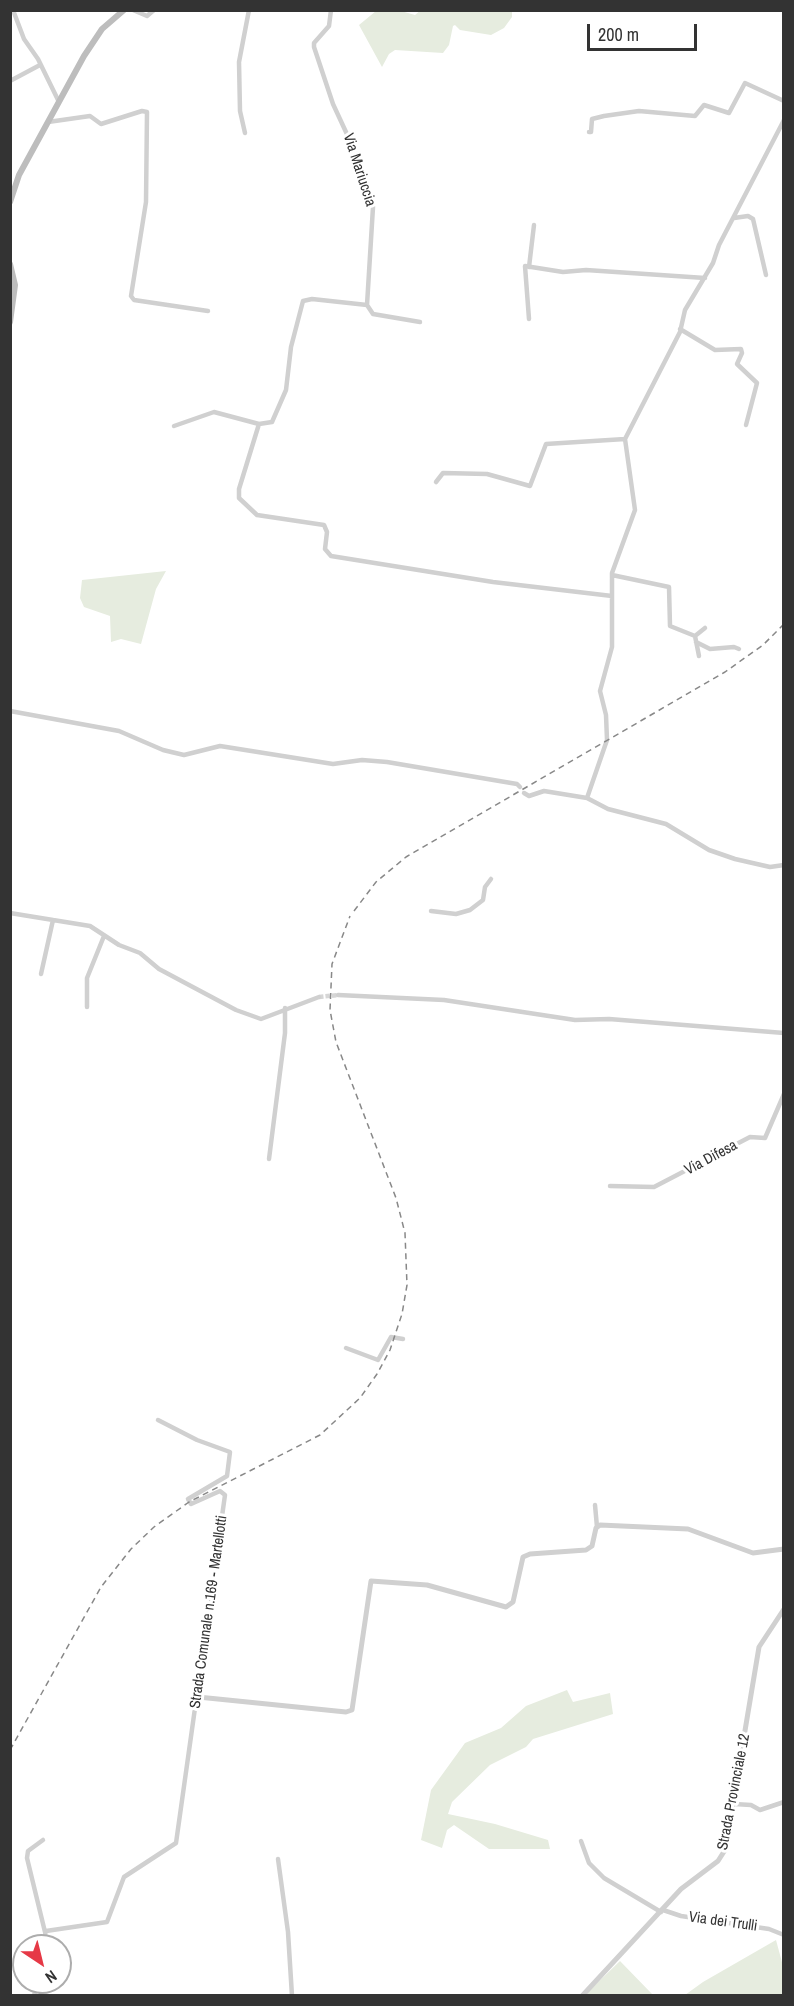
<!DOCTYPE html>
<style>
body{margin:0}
#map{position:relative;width:794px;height:2006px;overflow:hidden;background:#fff;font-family:"Archivo Narrow",sans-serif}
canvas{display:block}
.frame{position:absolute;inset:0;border:12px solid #333;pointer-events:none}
.north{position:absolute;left:12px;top:1934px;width:60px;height:60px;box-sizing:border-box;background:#fff;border:2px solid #adadad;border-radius:50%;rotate:145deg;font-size:16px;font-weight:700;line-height:24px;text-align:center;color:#333}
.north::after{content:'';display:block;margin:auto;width:21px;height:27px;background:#e63946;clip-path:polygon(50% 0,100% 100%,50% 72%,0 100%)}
.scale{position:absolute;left:587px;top:24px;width:110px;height:27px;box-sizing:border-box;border:3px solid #333;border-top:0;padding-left:8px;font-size:18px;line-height:21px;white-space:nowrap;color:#333;-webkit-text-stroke:4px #fff;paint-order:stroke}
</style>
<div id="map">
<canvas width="794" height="2006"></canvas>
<div class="frame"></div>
<div class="north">N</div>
<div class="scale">200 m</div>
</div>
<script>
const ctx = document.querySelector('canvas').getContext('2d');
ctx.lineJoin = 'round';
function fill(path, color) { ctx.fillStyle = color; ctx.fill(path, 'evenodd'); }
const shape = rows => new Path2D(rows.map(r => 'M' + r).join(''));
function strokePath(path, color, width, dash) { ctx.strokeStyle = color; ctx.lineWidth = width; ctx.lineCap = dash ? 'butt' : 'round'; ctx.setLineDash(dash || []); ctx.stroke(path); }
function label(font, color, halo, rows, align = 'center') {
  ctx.font = font + ' "Archivo Narrow",sans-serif'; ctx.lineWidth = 6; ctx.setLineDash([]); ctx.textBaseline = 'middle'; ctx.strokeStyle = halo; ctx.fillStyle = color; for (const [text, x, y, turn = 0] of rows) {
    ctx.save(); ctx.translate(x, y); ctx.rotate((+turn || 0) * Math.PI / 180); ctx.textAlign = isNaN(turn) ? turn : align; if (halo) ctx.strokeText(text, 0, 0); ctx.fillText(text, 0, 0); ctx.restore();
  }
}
fill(shape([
 [421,10,512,11,512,17,504,28,491,35,460,30,455,25,453,26,449,45,443,53,395,50,389,54,382,67,359,25,376,11,401,11,415,15],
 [166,571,156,589,141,644,121,639,111,642,110,616,84,607,80,598,82,580],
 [567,1690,573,1702,610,1693,613,1714,533,1739,526,1747,490,1765,452,1802,448,1814,495,1824,548,1840,550,1849,489,1849,454,1825,447,1830,442,1848,421,1840,431,1790,465,1743,501,1728,526,1706],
 [776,1940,783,1966,782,1995,685,1995,703,1982],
 [620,1961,653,1995,586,1996,589,1991]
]), '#e6ecdf');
strokePath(shape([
 [319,997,338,995]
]), '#d6d6d6', 4.5, [4.5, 2]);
strokePath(shape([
 [13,10,24,39,38,59,59,102],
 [133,10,147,16,154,10],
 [331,10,329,26,314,43,314,47,333,104,358,158,373,207,367,305],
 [10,81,40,65],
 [48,122,90,116,101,124,142,111,147,112,146,202,131,296,134,300,208,311],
 [589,132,591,132,592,119,604,116,639,111,695,116,704,105,729,113,745,83,784,101],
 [245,133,240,111,239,62,249,10],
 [734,218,748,216,753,219,766,275],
 [529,267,534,225],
 [367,305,312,299,303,301,291,347,286,390,272,422,259,424,239,489,239,498,257,515,324,525,327,532,325,549,331,556,493,582,612,596],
 [367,305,373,314,420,322],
 [529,319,525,266,563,272,586,270,705,278],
 [680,329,715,350,741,349,742,353,737,364,757,383,746,425],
 [174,426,214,412,259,424],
 [436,482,443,473,487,474,530,486,546,444,625,439],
 [612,575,669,587,670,626,695,636],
 [696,642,710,649,734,647,739,649],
 [699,656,695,636,705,628],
 [10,711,119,731,163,750,184,755,220,746,333,764,362,760,387,762,517,784,520,787],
 [524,793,529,796,544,791,587,798,608,809,666,824,709,850,735,859,770,867,784,865],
 [587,798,607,740,606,715,600,691,612,647,612,573,635,510,625,439,680,332,685,310,713,263,719,245,784,120],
 [431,911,456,914,470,910,483,900,485,887,491,879],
 [10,913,90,926,119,945,140,953,159,969,236,1010,261,1019,319,997],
 [41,974,53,920],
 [338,995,444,1000,575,1020,609,1019,784,1033],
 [87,1007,87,978,104,936],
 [269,1159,285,1033,285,1008],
 [610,1186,654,1187,750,1137,765,1138,784,1094],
 [346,1348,378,1360,391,1337,403,1339],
 [595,1505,597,1527],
 [734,1804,751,1805,760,1810,784,1802],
 [43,1840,28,1851,27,1858,45,1932],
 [581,1841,589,1863,604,1878,661,1912],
 [278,1859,288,1932,292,1996],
 [663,1910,681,1916,769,1929,784,1935],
 [42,1946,46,1931,107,1922,124,1877,176,1843,225,1495,220,1491,191,1504,188,1499,227,1476,230,1452,197,1440,158,1420],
 [34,1996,37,1982]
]), '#d0d0d0', 4.5);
strokePath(shape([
 [198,1697,346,1712,352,1710,371,1581,427,1585,506,1607,513,1602,523,1557,530,1554,586,1550,592,1546,596,1528,600,1525,688,1529,753,1553,784,1549],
 [582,1996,681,1889,718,1861,725,1850,759,1647,784,1609]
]), '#d0d0d0', 5);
strokePath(shape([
 [10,202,19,175,84,56,102,29,124,10],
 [10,264,15,285,10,322]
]), '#bdbdbd', 6);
strokePath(shape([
 [354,911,376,882,406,857,725,672,763,645,784,624],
 [10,1750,101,1587,131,1549,154,1527,189,1502,320,1435,360,1398,377,1374,390,1350,402,1314,407,1285,405,1233,396,1198,336,1042,330,1010,332,964,350,916]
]), '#888', 1.5, [6, 4.5]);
label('15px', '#333', '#fff', [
 ["Via Mariuccia",359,170,72],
 ["Via Difesa",711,1158,-28],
 ["Strada Comunale n.169 - Martellotti",209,1612,-82],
 ["Strada Provinciale 12",734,1792,-79],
 ["Via dei Trulli",723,1922,8]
]);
</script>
